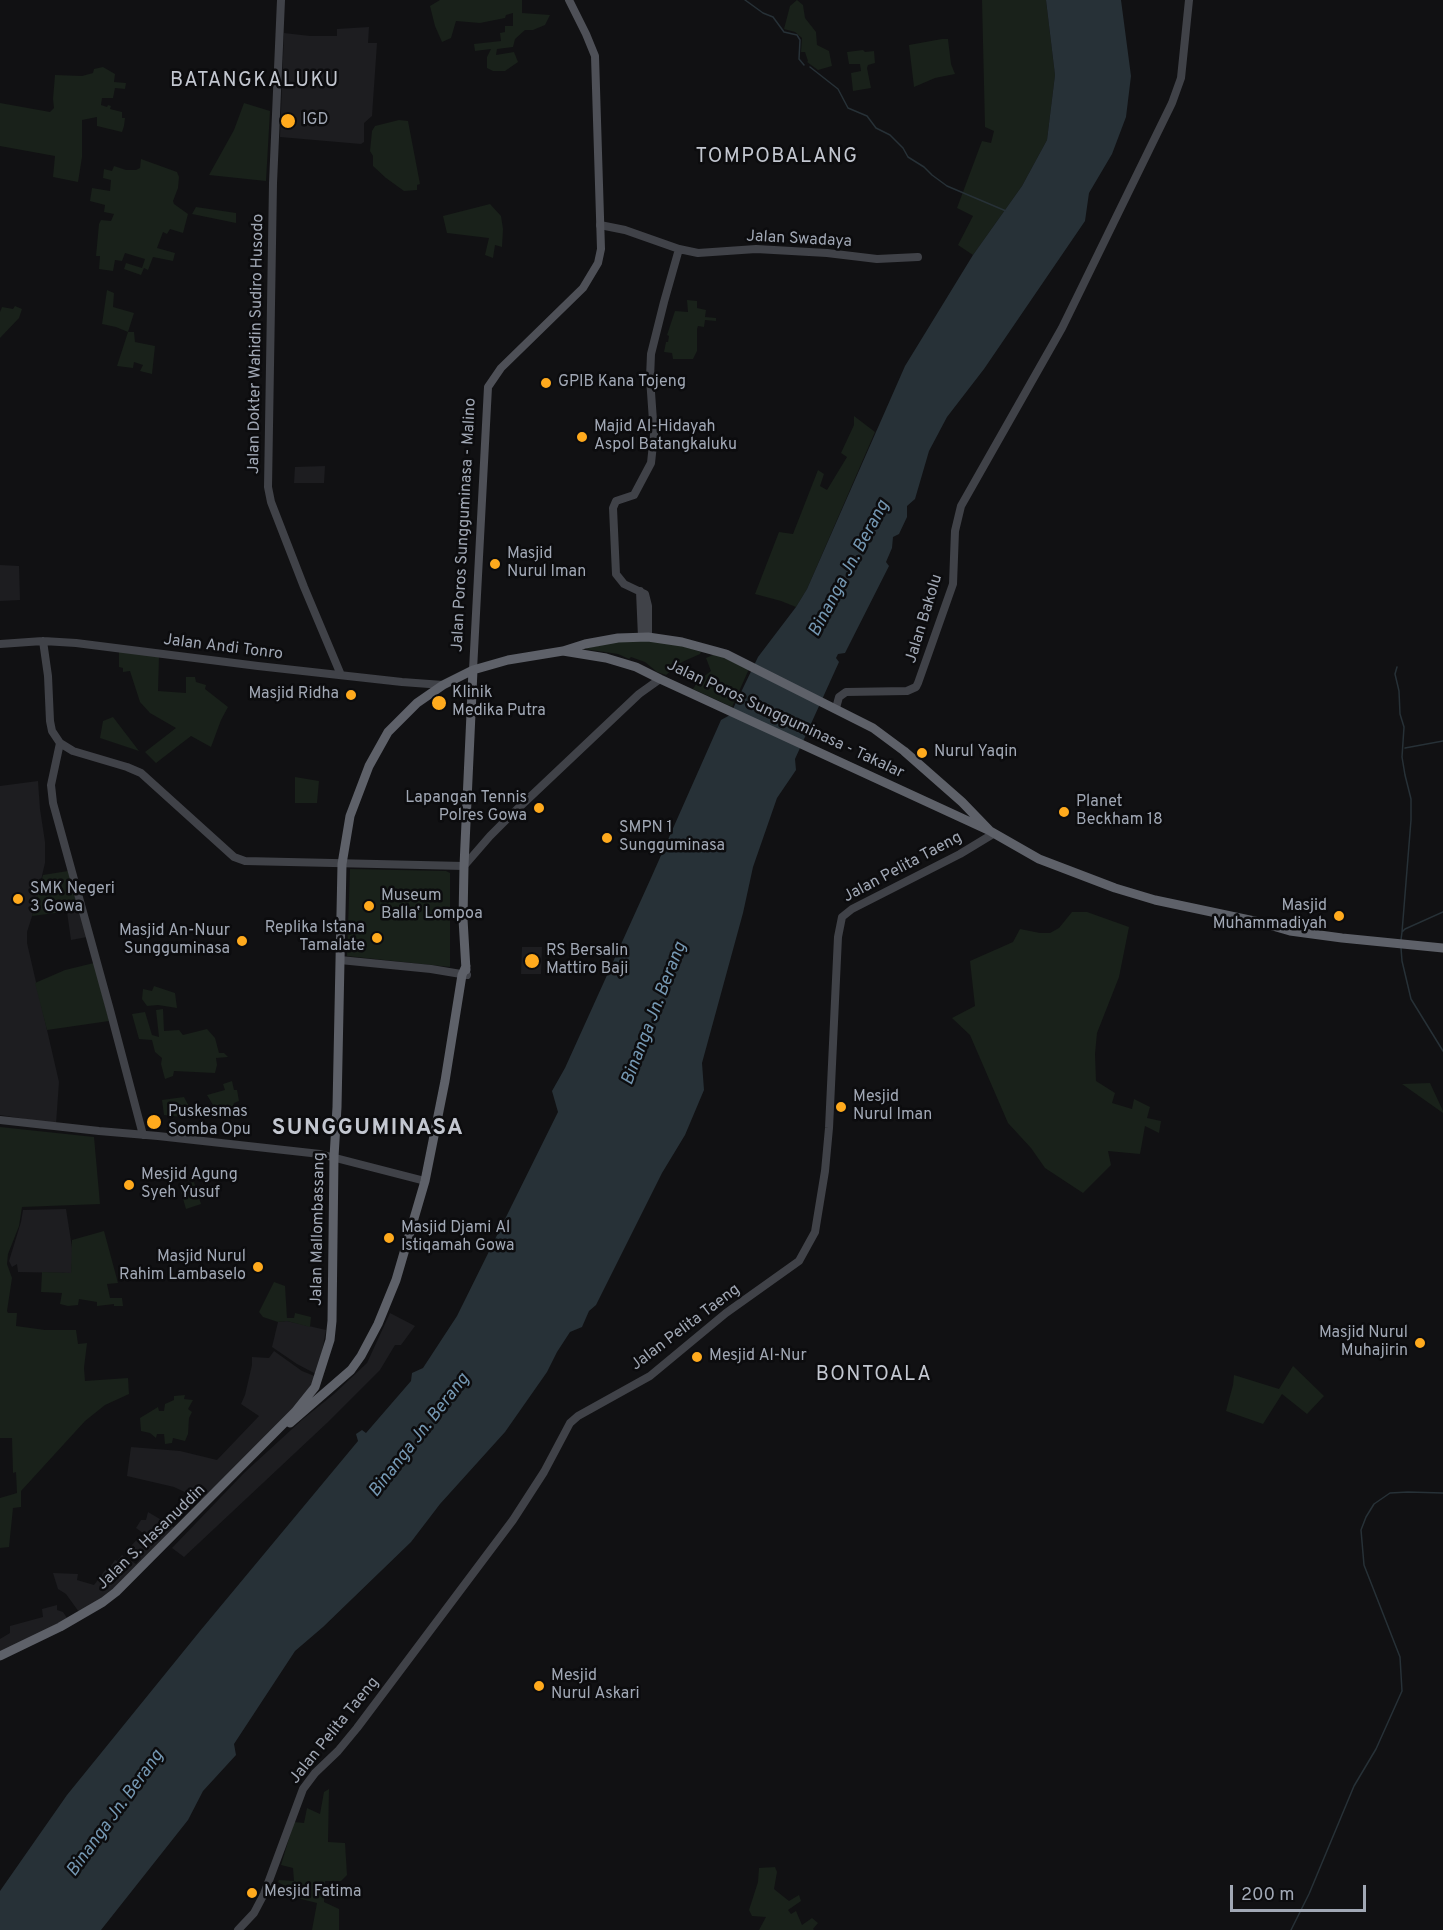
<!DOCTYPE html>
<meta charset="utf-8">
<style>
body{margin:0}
#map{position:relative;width:1443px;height:1930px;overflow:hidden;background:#111113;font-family:Overpass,sans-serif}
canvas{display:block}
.scale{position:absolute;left:1230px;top:1885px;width:136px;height:27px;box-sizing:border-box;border:3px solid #a1a8b5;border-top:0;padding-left:8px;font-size:18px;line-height:21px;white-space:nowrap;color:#a1a8b5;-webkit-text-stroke:4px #0c0c0e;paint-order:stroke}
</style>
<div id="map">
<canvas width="1443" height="1930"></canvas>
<div class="scale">200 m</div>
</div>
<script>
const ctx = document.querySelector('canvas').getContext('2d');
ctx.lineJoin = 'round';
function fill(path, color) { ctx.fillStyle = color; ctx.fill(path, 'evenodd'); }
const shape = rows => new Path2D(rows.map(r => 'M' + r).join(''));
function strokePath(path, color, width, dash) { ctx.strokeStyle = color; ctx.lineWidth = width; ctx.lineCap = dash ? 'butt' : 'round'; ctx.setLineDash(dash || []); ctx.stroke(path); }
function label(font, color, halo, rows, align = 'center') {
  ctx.font = font + ' Overpass,sans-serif'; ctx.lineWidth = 5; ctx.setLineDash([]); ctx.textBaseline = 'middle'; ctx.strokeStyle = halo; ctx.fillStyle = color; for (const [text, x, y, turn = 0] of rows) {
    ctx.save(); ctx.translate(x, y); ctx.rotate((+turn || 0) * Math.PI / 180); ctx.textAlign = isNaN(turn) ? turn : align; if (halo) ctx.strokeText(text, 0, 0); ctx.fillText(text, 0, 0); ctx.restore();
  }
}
fill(shape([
 [369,27,368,43,377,43,372,116,364,123,364,142,361,144,280,137,284,33,310,36,337,36,337,29],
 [325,466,324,483,294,483,295,467],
 [0,565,19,566,20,600,0,601],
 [38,781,40,809,45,842,45,863,34,910,27,932,27,943,59,1082,56,1124,0,1115,0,786],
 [79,910,87,937,71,940,67,912],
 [522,947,542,947,541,974,521,974],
 [66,1209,73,1254,71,1273,18,1272,17,1264,12,1267,9,1261,21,1222,23,1210],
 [390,1313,415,1326,401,1345,395,1345,380,1370,328,1422,184,1557,172,1548,244,1473,303,1419,334,1394,367,1363],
 [287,1321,326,1330,319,1367,316,1374,297,1364,272,1347,278,1322],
 [274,1351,302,1371,317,1377,296,1406,204,1501,174,1487,127,1476,131,1447,180,1451,217,1460,259,1416,241,1404,245,1395,252,1365,252,1357,269,1358],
 [148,1512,175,1528,104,1598,79,1612,66,1594,58,1589,53,1573,78,1574,77,1580,94,1585,106,1569,110,1567,115,1560,117,1561,122,1555,136,1564,141,1558,130,1547,143,1533,136,1528,141,1520,146,1520],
 [57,1605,57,1610,63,1612,67,1618,0,1656,0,1639,10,1633,10,1626,43,1617,42,1609]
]), '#1d1d20');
fill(shape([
 [440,0,522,0,522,13,550,15,545,25,533,30,525,30,515,39,513,47,497,49,496,55,514,52,518,62,505,71,493,71,487,68,487,57,491,49,475,51,474,44,501,41,500,33,505,32,505,26,513,26,513,13,506,15,505,18,480,23,456,21,451,38,442,42,435,26,430,6],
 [797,0,803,5,805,18,816,32,817,45,829,51,832,66,818,70,807,62,808,61,805,52,801,52,802,38,795,32,784,29,790,6],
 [982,0,1046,0,1055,75,1047,140,1022,186,973,255,958,245,973,216,957,208,982,141,991,143,994,131,985,127],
 [942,39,948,39,951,64,955,74,935,78,914,87,909,45],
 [863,50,865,52,874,51,875,63,868,65,867,68,871,88,853,91,851,73,861,71,860,64,849,64,847,52],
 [103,67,115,74,114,82,126,83,125,89,115,88,113,98,102,98,101,105,107,107,108,105,111,106,110,109,122,112,122,118,125,118,124,126,122,132,97,126,97,117,82,120,82,157,78,182,53,177,55,156,0,146,0,103,50,112,54,108,53,99,55,75,82,76,93,73,94,69],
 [244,103,270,111,266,181,209,175,234,130],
 [399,120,408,121,420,184,417,185,417,190,404,191,386,178,373,166,373,156,370,151,372,131,375,126],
 [141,159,177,172,179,177,178,188,173,201,174,204,188,214,183,233,170,229,167,234,163,232,157,248,175,253,173,261,153,257,148,270,144,268,141,275,124,269,126,263,142,268,145,259,125,253,122,261,115,260,113,271,99,269,100,256,96,256,99,224,101,220,111,221,114,214,104,212,105,205,90,201,92,188,110,191,111,180,103,178,104,169,112,171,114,166,126,170,136,170,140,168],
 [490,204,501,216,503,229,502,247,495,245,493,258,485,255,489,238,447,233,443,216],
 [196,207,236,213,236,223,192,214],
 [107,290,114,293,113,307,134,313,128,332,134,332,135,342,155,346,152,374,140,371,143,365,134,362,133,368,117,366,128,332,116,327,102,324],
 [687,300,697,301,697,308,706,310,705,317,716,318,716,321,705,320,704,327,698,326,697,329,697,351,693,359,673,359,672,353,664,352,666,342,668,342,669,336,667,335,675,311,688,312],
 [15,306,22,309,19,318,0,338,0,312,2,307,13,309],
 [854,416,875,432,807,589,796,607,781,601,755,594,779,532,793,534,818,470,824,474,820,486,827,490,847,457,841,453,854,425],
 [631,638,679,645,701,652,700,654,682,662,666,675,657,672,645,662,631,657,629,659,618,654,584,649],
 [119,651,159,656,158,691,186,693,186,677,195,677,196,682,206,685,205,689,228,707,221,720,211,747,191,736,156,763,145,752,176,728,150,713,140,702,130,671,123,672,123,668,119,667],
 [715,654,749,669,732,707,693,689,698,681,711,671,706,658],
 [113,717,139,751,100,738,103,721],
 [295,777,319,781,317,803,295,803],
 [350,869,446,871,450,873,450,967,347,956],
 [68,871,79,910,32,916,43,875],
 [1072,912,1087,912,1129,927,1119,977,1097,1033,1095,1054,1096,1081,1115,1093,1112,1103,1132,1109,1134,1099,1150,1107,1147,1118,1161,1121,1159,1133,1145,1126,1140,1154,1108,1151,1111,1165,1083,1193,1045,1168,1031,1148,1008,1123,970,1035,952,1018,975,1006,970,961,1013,942,1020,929,1040,933,1050,933,1059,928],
 [94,963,109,1021,47,1030,35,983,65,970],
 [154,986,175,993,177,1008,158,1005,147,1006,142,999,143,989,152,991],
 [163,1009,164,1031,179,1030,183,1035,207,1029,215,1038,219,1053,224,1053,228,1057,216,1058,217,1065,215,1073,174,1071,173,1076,165,1079,161,1064,162,1058,155,1052,152,1040,139,1039,132,1014,145,1012,152,1035,159,1037,156,1010],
 [232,1081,234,1090,237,1090,239,1101,234,1103,232,1109,216,1110,207,1095,225,1090,223,1084],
 [1430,1083,1443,1111,1443,1113,1402,1084],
 [184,1097,194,1116,189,1118,164,1115,162,1100],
 [0,1127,94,1137,100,1204,22,1207,19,1226,8,1254,7,1264,12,1278,7,1311,8,1313,17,1313,16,1326,45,1330,76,1330,78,1344,87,1343,84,1368,85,1381,128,1378,129,1394,105,1405,85,1421,21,1491,21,1507,13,1508,9,1547,0,1548,0,1498,17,1493,16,1472,13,1473,12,1438,0,1438],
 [194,1182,201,1204,186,1209,179,1185],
 [104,1231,118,1283,107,1284,110,1298,122,1298,123,1306,114,1306,114,1304,97,1306,97,1302,79,1299,78,1305,68,1306,60,1304,62,1293,41,1292,42,1272,71,1273,72,1240],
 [274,1282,285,1286,287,1318,294,1318,295,1313,311,1317,310,1327,287,1321,278,1322,263,1317,259,1312],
 [1293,1366,1324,1396,1307,1414,1282,1394,1263,1424,1226,1411,1233,1385,1234,1375,1279,1389],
 [185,1395,184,1399,193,1400,188,1409,192,1412,189,1418,188,1434,185,1441,173,1438,172,1443,165,1444,164,1434,157,1434,156,1438,150,1433,141,1431,140,1418,158,1407,159,1411,164,1411,165,1404,174,1400,174,1396],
 [329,1789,328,1842,345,1843,347,1875,341,1881,325,1881,324,1902,339,1909,339,1930,312,1930,317,1903,285,1895,288,1888,278,1882,279,1880,294,1881,293,1868,281,1865,294,1822,304,1823,307,1808,320,1814,324,1792],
 [775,1867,777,1872,774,1889,789,1901,799,1895,801,1901,788,1910,791,1914,796,1911,802,1925,812,1918,818,1923,813,1929,814,1930,759,1930,766,1917,752,1916,749,1910,758,1882,759,1868]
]), '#19211a');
fill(shape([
 [1046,0,1121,0,1131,76,1126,117,1112,154,1089,193,1085,221,984,369,947,417,929,451,915,499,907,506,907,517,899,534,893,537,892,548,886,562,889,566,845,653,838,654,836,658,839,662,795,759,796,770,777,798,753,867,743,913,702,1063,704,1090,685,1135,662,1173,596,1305,589,1311,582,1327,570,1332,557,1352,547,1372,505,1432,440,1504,411,1542,323,1627,295,1651,234,1744,236,1755,203,1791,188,1820,101,1930,0,1930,0,1891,67,1795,200,1631,358,1441,356,1434,362,1430,366,1433,411,1381,412,1373,423,1368,457,1316,558,1112,552,1091,565,1068,651,878,721,720,730,715,758,657,796,607,807,589,905,366,973,255,1022,186,1047,140,1055,75]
]), '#273137');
strokePath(shape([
 [745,0,763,13,773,17,784,32,797,35,800,40,799,59,804,65],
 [810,67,838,89,848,108,867,116,876,128,890,135,903,148,908,157,924,167,932,175,947,186,1006,211],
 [1397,667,1395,674,1399,691,1400,714,1404,727,1402,757,1405,775,1411,799,1411,820,1402,932],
 [1405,748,1443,741],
 [1401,940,1402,932,1405,929,1443,912],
 [1401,948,1402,961,1411,999,1443,1051],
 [1291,1930,1309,1894,1354,1786,1376,1749,1402,1691,1400,1657,1364,1565,1361,1530,1366,1517,1374,1504,1390,1493,1408,1492,1443,1493]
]), '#273137', 1.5);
strokePath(shape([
 [281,0,273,183,268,487,271,502,304,587,341,675],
 [600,225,625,230,679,249,698,253,756,249,827,253,877,259,918,257],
 [640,591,642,637],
 [648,637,648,606,645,594,624,584,616,574,613,508,616,501,634,495,651,463,654,435,650,378,651,354,664,302,679,249],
 [43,641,48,676,50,721,52,731,60,743,73,751,127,767,141,773,234,857,245,861,464,866,490,836,510,816,639,694,660,679],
 [0,644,43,641,76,643,258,666,402,682,443,685],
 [836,708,839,697,846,692,907,691,916,687,918,683,953,584,955,531,961,506,1062,328,1172,103,1181,78,1189,0],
 [60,743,51,785,53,803,110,1010,143,1135],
 [340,960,431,969,467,975],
 [0,1120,99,1131,158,1136,320,1154,425,1181],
 [238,1930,254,1913,264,1894,303,1789,315,1773,338,1751,357,1728,513,1520,544,1472,570,1423,578,1416,650,1376,726,1313,799,1261,815,1232,825,1171,829,1128,838,937,842,917,852,909,960,854,993,834]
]), '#404248', 8);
strokePath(shape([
 [473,670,488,387,501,368,583,288,598,263,601,249,595,56,586,34,569,0]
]), '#4e5057', 8);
strokePath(shape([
 [563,651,606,658,636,667,660,679,990,831,1039,859,1115,888,1155,900,1259,922,1290,931,1342,938,1443,948],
 [466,970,463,919,464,866,473,670],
 [290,1423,351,1370,361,1356,378,1324,396,1280,425,1181,445,1081,462,975,466,966],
 [0,1656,60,1627,103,1602,116,1592,295,1412,315,1387,330,1340,332,1321,334,1157,337,1107,342,864,350,816,369,766,388,732,417,703,443,685,473,670,508,660,563,651,585,644,618,638,648,637,682,642,726,654,873,728,904,751,962,802,990,831]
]), '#5e6169', 9);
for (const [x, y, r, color] of [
 [288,121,8,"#ffaa1d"],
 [546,383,6,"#ffaa1d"],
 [582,437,6,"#ffaa1d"],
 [495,564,6,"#ffaa1d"],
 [351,695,6,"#ffaa1d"],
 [439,703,8,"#ffaa1d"],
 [922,753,6,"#ffaa1d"],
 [539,808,6,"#ffaa1d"],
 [1064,812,6,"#ffaa1d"],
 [607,838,6,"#ffaa1d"],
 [18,899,6,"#ffaa1d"],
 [369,906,6,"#ffaa1d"],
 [1339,916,6,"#ffaa1d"],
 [377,938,6,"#ffaa1d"],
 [242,941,6,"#ffaa1d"],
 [532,961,8,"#ffaa1d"],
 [841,1107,6,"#ffaa1d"],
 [154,1122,8,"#ffaa1d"],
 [129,1185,6,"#ffaa1d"],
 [389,1238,6,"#ffaa1d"],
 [258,1267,6,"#ffaa1d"],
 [1420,1343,6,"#ffaa1d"],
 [697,1357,6,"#ffaa1d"],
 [539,1686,6,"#ffaa1d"],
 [252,1893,6,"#ffaa1d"]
]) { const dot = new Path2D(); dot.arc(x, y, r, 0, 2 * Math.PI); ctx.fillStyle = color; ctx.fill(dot); strokePath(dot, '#0c0c0e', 2); }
label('16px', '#a1a8b5', '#0c0c0e', [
 ["IGD",302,121],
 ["GPIB Kana Tojeng",558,383],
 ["Majid Al-Hidayah",594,428],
 ["Aspol Batangkaluku",594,446],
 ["Masjid",507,555],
 ["Nurul Iman",507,573],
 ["Klinik",452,694],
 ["Medika Putra",452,712],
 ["Masjid Ridha",339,695,"right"],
 ["Nurul Yaqin",934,753],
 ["Lapangan Tennis",527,799,"right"],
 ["Polres Gowa",527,817,"right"],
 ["Planet",1076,803],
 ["Beckham 18",1076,821],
 ["SMPN 1",619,829],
 ["Sungguminasa",619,847],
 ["SMK Negeri",30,890],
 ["3 Gowa",30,908],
 ["Museum",381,897],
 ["Ballaʼ Lompoa",381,915],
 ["Masjid",1327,907,"right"],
 ["Muhammadiyah",1327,925,"right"],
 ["Replika Istana",365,929,"right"],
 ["Tamalate",365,947,"right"],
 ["Masjid An-Nuur",230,932,"right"],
 ["Sungguminasa",230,950,"right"],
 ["RS Bersalin",546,952],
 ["Mattiro Baji",546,970],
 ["Mesjid",853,1098],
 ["Nurul Iman",853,1116],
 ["Puskesmas",168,1113],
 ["Somba Opu",168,1131],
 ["Mesjid Agung",141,1176],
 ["Syeh Yusuf",141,1194],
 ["Masjid Djami Al",401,1229],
 ["Istiqamah Gowa",401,1247],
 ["Masjid Nurul",246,1258,"right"],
 ["Rahim Lambaselo",246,1276,"right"],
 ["Masjid Nurul",1408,1334,"right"],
 ["Muhajirin",1408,1352,"right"],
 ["Mesjid Al-Nur",709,1357],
 ["Mesjid",551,1677],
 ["Nurul Askari",551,1695],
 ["Mesjid Fatima",264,1893]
], 'left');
label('16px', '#a1a8b5', '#0c0c0e', [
 ["Jalan Swadaya",799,240,3],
 ["Jalan Dokter Wahidin Sudiro Husodo",257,344,-89],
 ["Jalan Poros Sungguminasa - Malino",465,525,-87],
 ["Jalan Bakolu",925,619,-73],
 ["Jalan Andi Tonro",223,648,7],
 ["Jalan Poros Sungguminasa - Takalar",785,720,25],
 ["Jalan Pelita Taeng",903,868,-28],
 ["Jalan Mallombassang",319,1229,-89],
 ["Jalan Pelita Taeng",686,1328,-37],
 ["Jalan S. Hasanuddin",152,1538,-44],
 ["Jalan Pelita Taeng",335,1731,-51]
]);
label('italic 18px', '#7598b3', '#0c0c0e', [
 ["Binanga Jn. Berang",850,569,-62],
 ["Binanga Jn. Berang",655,1014,-69],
 ["Binanga Jn. Berang",420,1436,-52],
 ["Binanga Jn. Berang",116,1814,-54]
]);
ctx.letterSpacing = '1.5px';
label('20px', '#c3c7d0', '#0c0c0e', [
 ["BATANGKALUKU",255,82],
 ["TOMPOBALANG",777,158],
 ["BONTOALA",874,1376]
]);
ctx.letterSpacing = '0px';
ctx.letterSpacing = '1.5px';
label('bold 22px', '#c3c7d0', '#0c0c0e', [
 ["SUNGGUMINASA",368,1130]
]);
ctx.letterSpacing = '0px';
</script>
